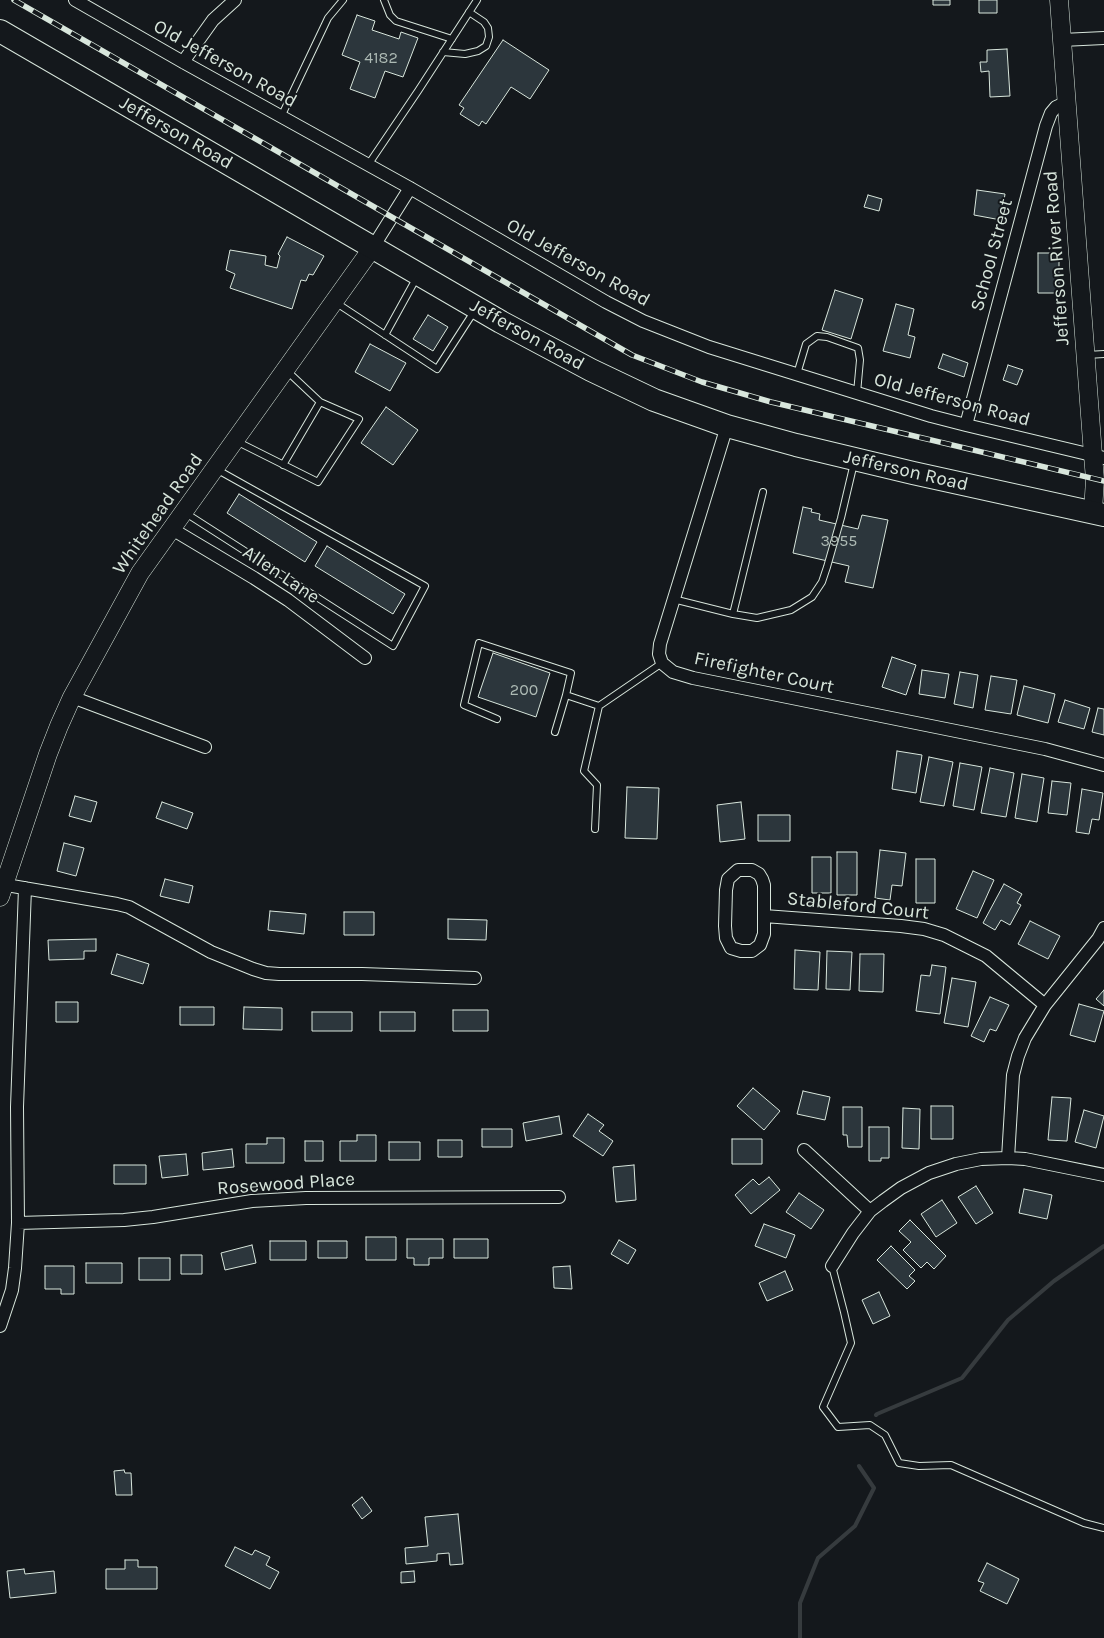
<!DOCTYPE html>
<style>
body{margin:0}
canvas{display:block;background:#14181c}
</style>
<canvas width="1104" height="1638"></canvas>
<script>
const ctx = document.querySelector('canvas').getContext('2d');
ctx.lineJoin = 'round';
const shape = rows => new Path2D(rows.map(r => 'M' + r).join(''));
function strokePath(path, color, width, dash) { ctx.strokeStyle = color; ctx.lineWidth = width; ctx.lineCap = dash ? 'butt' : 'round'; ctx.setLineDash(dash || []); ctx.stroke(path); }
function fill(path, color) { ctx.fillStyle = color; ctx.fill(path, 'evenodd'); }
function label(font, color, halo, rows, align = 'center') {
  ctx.font = font + ' Karla,sans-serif'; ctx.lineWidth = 4; ctx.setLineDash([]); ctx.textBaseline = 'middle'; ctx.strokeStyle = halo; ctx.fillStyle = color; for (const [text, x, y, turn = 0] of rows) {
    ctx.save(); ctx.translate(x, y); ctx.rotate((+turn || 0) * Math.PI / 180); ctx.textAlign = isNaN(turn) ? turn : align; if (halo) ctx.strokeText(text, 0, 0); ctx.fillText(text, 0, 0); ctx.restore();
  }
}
strokePath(shape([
 [876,1415,877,1414,962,1378,1008,1320,1054,1281,1104,1246],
 [800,1638,800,1603,818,1558,855,1526,874,1488,859,1466]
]), '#363b3e', 4);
const building = shape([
 [933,0,950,0,950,5,933,5,933,0],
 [979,0,997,0,997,13,979,13,979,0],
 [357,15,375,21,372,30,399,39,401,32,418,38,403,77,385,71,375,98,350,89,360,62,342,55,357,15],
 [503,40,549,70,530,99,511,87,486,124,482,121,479,126,460,114,464,108,459,105,503,40],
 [1007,49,1010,96,990,97,989,71,981,72,980,62,987,62,987,50,1007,49],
 [977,190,1005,194,1001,220,974,215,977,190],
 [868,195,882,199,879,211,864,207,868,195],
 [287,237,324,256,313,275,309,274,306,281,301,280,292,309,230,288,235,274,226,270,230,250,266,256,265,265,277,268,280,256,278,254,287,237],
 [1038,253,1059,253,1059,293,1038,293,1038,253],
 [835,290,863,299,851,339,822,330,835,290],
 [896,304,914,309,908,335,915,337,910,358,883,351,896,304],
 [428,315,448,327,433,351,413,339,428,315],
 [370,344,406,363,390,391,355,372,370,344],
 [943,354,968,363,964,377,938,368,943,354],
 [1008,365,1023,370,1017,385,1003,380,1008,365],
 [386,407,418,430,393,465,361,443,386,407],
 [239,494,317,542,305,562,227,513,239,494],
 [803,507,812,509,811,512,820,514,819,520,858,529,862,515,888,520,873,588,845,582,849,566,793,553,803,507],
 [327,546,405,594,393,614,315,566,327,546],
 [493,653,550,673,536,717,478,697,493,653],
 [892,657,916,665,906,695,882,687,892,657],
 [922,670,949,674,945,698,919,694,922,670],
 [960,672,978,675,973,708,954,704,960,672],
 [991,676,1017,680,1011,714,985,710,991,676],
 [1024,686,1055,694,1048,723,1017,715,1024,686],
 [1065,700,1090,708,1084,729,1058,722,1065,700],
 [1098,708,1104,709,1104,735,1092,732,1098,708],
 [897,751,922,755,916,793,892,789,897,751],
 [929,757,953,762,944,806,920,802,929,757],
 [960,763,982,767,974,810,953,806,960,763],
 [990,768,1014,773,1006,817,981,813,990,768],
 [1022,774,1044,778,1037,822,1015,818,1022,774],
 [1052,781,1071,783,1067,815,1048,813,1052,781],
 [627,787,659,788,657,839,625,838,627,787],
 [1082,789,1103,793,1099,820,1092,819,1089,834,1076,832,1082,789],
 [75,796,97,802,91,822,69,816,75,796],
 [162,802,193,813,187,829,156,818,162,802],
 [741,802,745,839,720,842,717,805,741,802],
 [758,815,790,815,790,841,758,841,758,815],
 [64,843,84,848,76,876,57,871,64,843],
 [880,850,906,853,902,886,892,885,890,900,875,898,880,850],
 [837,852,857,852,857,895,837,895,837,852],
 [812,857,831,857,831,893,812,893,812,857],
 [916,859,935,859,935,903,916,903,916,859],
 [973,871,994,880,977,918,956,909,973,871],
 [165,879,193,886,189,903,160,896,165,879],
 [1004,884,1022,894,1017,903,1021,905,1010,925,1001,920,995,930,983,923,1004,884],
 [270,911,306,914,304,934,268,930,270,911],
 [344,912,374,912,374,935,344,935,344,912],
 [448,919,487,920,486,940,448,939,448,919],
 [1030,921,1060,936,1048,959,1018,944,1030,921],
 [96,939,96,951,84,951,84,959,49,960,48,940,96,939],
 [795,950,820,952,818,990,794,989,795,950],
 [827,951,852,952,850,990,826,989,827,951],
 [117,954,149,964,143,984,111,974,117,954],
 [860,954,884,954,883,992,859,991,860,954],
 [932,965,946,967,940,1014,916,1011,921,975,930,976,932,965],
 [952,978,976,982,968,1027,944,1023,952,978],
 [1104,990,1104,1006,1096,999,1104,990],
 [990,997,1009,1005,996,1031,990,1029,984,1042,971,1036,990,997],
 [56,1002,78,1002,78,1022,56,1022,56,1002],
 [1079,1004,1104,1011,1095,1042,1070,1035,1079,1004],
 [180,1007,214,1007,214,1025,180,1025,180,1007],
 [244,1007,282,1008,282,1030,243,1029,244,1007],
 [453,1010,488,1010,488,1031,453,1031,453,1010],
 [312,1012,352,1012,352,1031,312,1031,312,1012],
 [380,1012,415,1012,415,1031,380,1031,380,1012],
 [753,1088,780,1111,764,1130,737,1106,753,1088],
 [803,1091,830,1097,825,1120,797,1114,803,1091],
 [1052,1097,1071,1098,1067,1141,1048,1140,1052,1097],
 [931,1106,953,1106,953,1139,931,1139,931,1106],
 [843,1107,862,1107,862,1147,848,1147,847,1135,843,1135,843,1107],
 [903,1108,920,1109,919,1149,902,1148,903,1108],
 [1084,1110,1104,1116,1096,1148,1075,1142,1084,1110],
 [588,1114,604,1125,599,1131,613,1141,603,1156,573,1136,588,1114],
 [559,1116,562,1134,526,1141,523,1123,559,1116],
 [869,1127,889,1127,889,1158,881,1158,881,1161,869,1161,869,1127],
 [482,1129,512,1129,512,1147,482,1147,482,1129],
 [357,1135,376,1135,376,1161,340,1161,340,1141,357,1141,357,1135],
 [267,1138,284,1138,284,1163,246,1163,246,1144,267,1144,267,1138],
 [732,1139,762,1139,762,1164,732,1164,732,1139],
 [438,1140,462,1140,462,1157,438,1157,438,1140],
 [305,1141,323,1141,323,1161,305,1161,305,1141],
 [389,1142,420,1142,420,1160,389,1160,389,1142],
 [232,1149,234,1167,203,1170,202,1153,232,1149],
 [186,1154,188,1175,162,1178,159,1156,186,1154],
 [114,1165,146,1165,146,1184,114,1184,114,1165],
 [634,1165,636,1200,616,1202,613,1167,634,1165],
 [769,1177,780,1190,751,1214,735,1195,753,1179,759,1185,769,1177],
 [976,1186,993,1213,976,1224,958,1197,976,1186],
 [1024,1189,1052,1195,1047,1219,1019,1213,1024,1189],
 [799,1193,824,1210,811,1229,786,1212,799,1193],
 [942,1200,957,1223,936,1237,921,1214,942,1200],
 [910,1220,946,1256,934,1269,927,1262,921,1268,903,1250,911,1242,899,1231,910,1220],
 [764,1224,795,1235,786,1258,755,1246,764,1224],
 [366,1237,396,1237,396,1260,366,1260,366,1237],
 [407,1239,443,1239,443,1258,429,1258,429,1265,414,1265,414,1258,407,1258,407,1239],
 [454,1239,488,1239,488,1258,454,1258,454,1239],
 [619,1240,636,1250,628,1264,611,1254,619,1240],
 [270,1241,306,1241,306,1260,270,1260,270,1241],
 [318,1241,347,1241,347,1258,318,1258,318,1241],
 [252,1245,256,1263,225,1270,221,1253,252,1245],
 [891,1246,915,1270,909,1276,915,1281,907,1289,877,1260,891,1246],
 [181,1255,202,1255,202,1274,181,1274,181,1255],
 [139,1258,170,1258,170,1280,139,1280,139,1258],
 [86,1263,122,1263,122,1283,86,1283,86,1263],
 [45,1266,74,1266,74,1294,61,1294,61,1289,45,1289,45,1266],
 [570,1266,572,1289,554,1288,553,1267,570,1266],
 [785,1271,793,1290,767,1301,759,1283,785,1271],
 [879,1292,890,1316,873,1324,862,1300,879,1292],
 [124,1470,125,1473,131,1473,132,1495,116,1495,114,1471,124,1470],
 [362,1497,372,1511,362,1519,352,1505,362,1497],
 [458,1514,463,1564,450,1565,449,1553,437,1554,437,1561,406,1564,405,1548,428,1546,425,1517,458,1514],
 [235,1547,252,1555,255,1550,270,1557,266,1565,279,1572,270,1589,225,1566,235,1547],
 [125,1560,138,1560,138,1567,157,1567,157,1589,106,1589,106,1569,125,1569,125,1560],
 [987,1563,1019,1579,1007,1604,980,1591,984,1583,978,1581,987,1563],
 [24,1569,25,1574,54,1571,56,1593,10,1598,7,1571,24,1569],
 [414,1571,415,1582,401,1583,401,1572,414,1571]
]);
fill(building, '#2c363c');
strokePath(building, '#d8e6dc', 1);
const lane = shape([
 [384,0,390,15,396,21,452,39],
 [443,52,465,54,478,51,486,46,489,37,488,28,484,22,469,12],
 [281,117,328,18,343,0],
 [368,165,418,91,477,0],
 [335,302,437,369,475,310],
 [385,335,417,277],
 [1087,355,1104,354],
 [797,374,806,344,817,336,827,337,858,348,860,360,857,393],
 [236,441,318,482,359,419,320,402],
 [283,465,320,402,286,370],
 [184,512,393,646,425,586,216,469],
 [673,599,733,614,763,492],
 [733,614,757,618,791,610,812,597,822,582,827,567,841,518,854,463],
 [497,719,464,705,479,643,571,673,566,695,599,706],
 [555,732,566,695],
 [595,829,597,785,584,771,599,706,662,663],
 [832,1266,844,1312,851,1343,823,1407,838,1427,870,1425,885,1435,899,1463,919,1466,951,1465,1084,1523,1104,1528]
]);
const street = shape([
 [75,0,183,62,410,188,606,302,643,321,709,347,931,416,966,425,1104,458],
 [1062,40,1104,38],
 [183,62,213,20,235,0],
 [373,247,410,188],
 [966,425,1046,126,1051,113,1056,107,1067,102],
 [727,426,660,644,659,654,662,663,673,672,693,678,1045,749,1104,765],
 [172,529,254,578,288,600,365,658],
 [72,697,205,747],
 [0,884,117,904,129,907,211,952,253,969,266,973,279,974,362,974,475,978],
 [764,916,764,934,760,945,752,951,741,951,731,948,726,938,725,926,726,890,728,879,738,870,752,870,759,874,762,879,764,885,764,916,901,926,924,929,944,935,986,956,1045,1005],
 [804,1150,870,1211],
 [1008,1158,1013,1075,1018,1056,1025,1038,1045,1005,1098,939,1104,928],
 [18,1223,124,1220,153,1217,252,1201,306,1198,559,1197],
 [832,1266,853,1233,870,1211,883,1201,901,1188,929,1173,956,1164,981,1159,1008,1158,1025,1159,1104,1175],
 [0,1326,12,1290,15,1268,18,1223,17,1107,25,888]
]);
const secondary = shape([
 [1059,0,1093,455,1095,479,1093,512],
 [0,897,48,754,59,726,72,697,140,573,373,247]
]);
const highway = shape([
 [0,31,501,322,591,370,654,400,727,426,796,445,913,473,1104,515]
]);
strokePath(lane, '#d8e6dc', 8);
strokePath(street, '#d8e6dc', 14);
strokePath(secondary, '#d8e6dc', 19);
strokePath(highway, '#d8e6dc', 24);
strokePath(lane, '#14181c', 6);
strokePath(street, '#14181c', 12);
strokePath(secondary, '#14181c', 18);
strokePath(highway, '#14181c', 22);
const rail = shape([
 [14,0,632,355,702,382,771,402,1104,481]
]);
strokePath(rail, '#d8e6dc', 5.5);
strokePath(rail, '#14181c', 4, [11]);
label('16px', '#adbab4', null, [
 ["4182",381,58],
 ["3955",839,541],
 ["200",524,690]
]);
label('19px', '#d8e6dc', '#14181c', [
 ["Old Jefferson Road",225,64,29],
 ["Jefferson Road",176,133,30],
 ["School Street",992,255,-75],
 ["Jefferson River Road",1057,258,-94],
 ["Old Jefferson Road",578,263,29],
 ["Jefferson Road",527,335,29],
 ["Old Jefferson Road",952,400,15],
 ["Jefferson Road",906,471,13],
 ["Whitehead Road",158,514,-55],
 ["Allen Lane",281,575,34],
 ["Firefighter Court",764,673,12],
 ["Stableford Court",858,906,6],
 ["Rosewood Place",286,1184,-4]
]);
</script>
